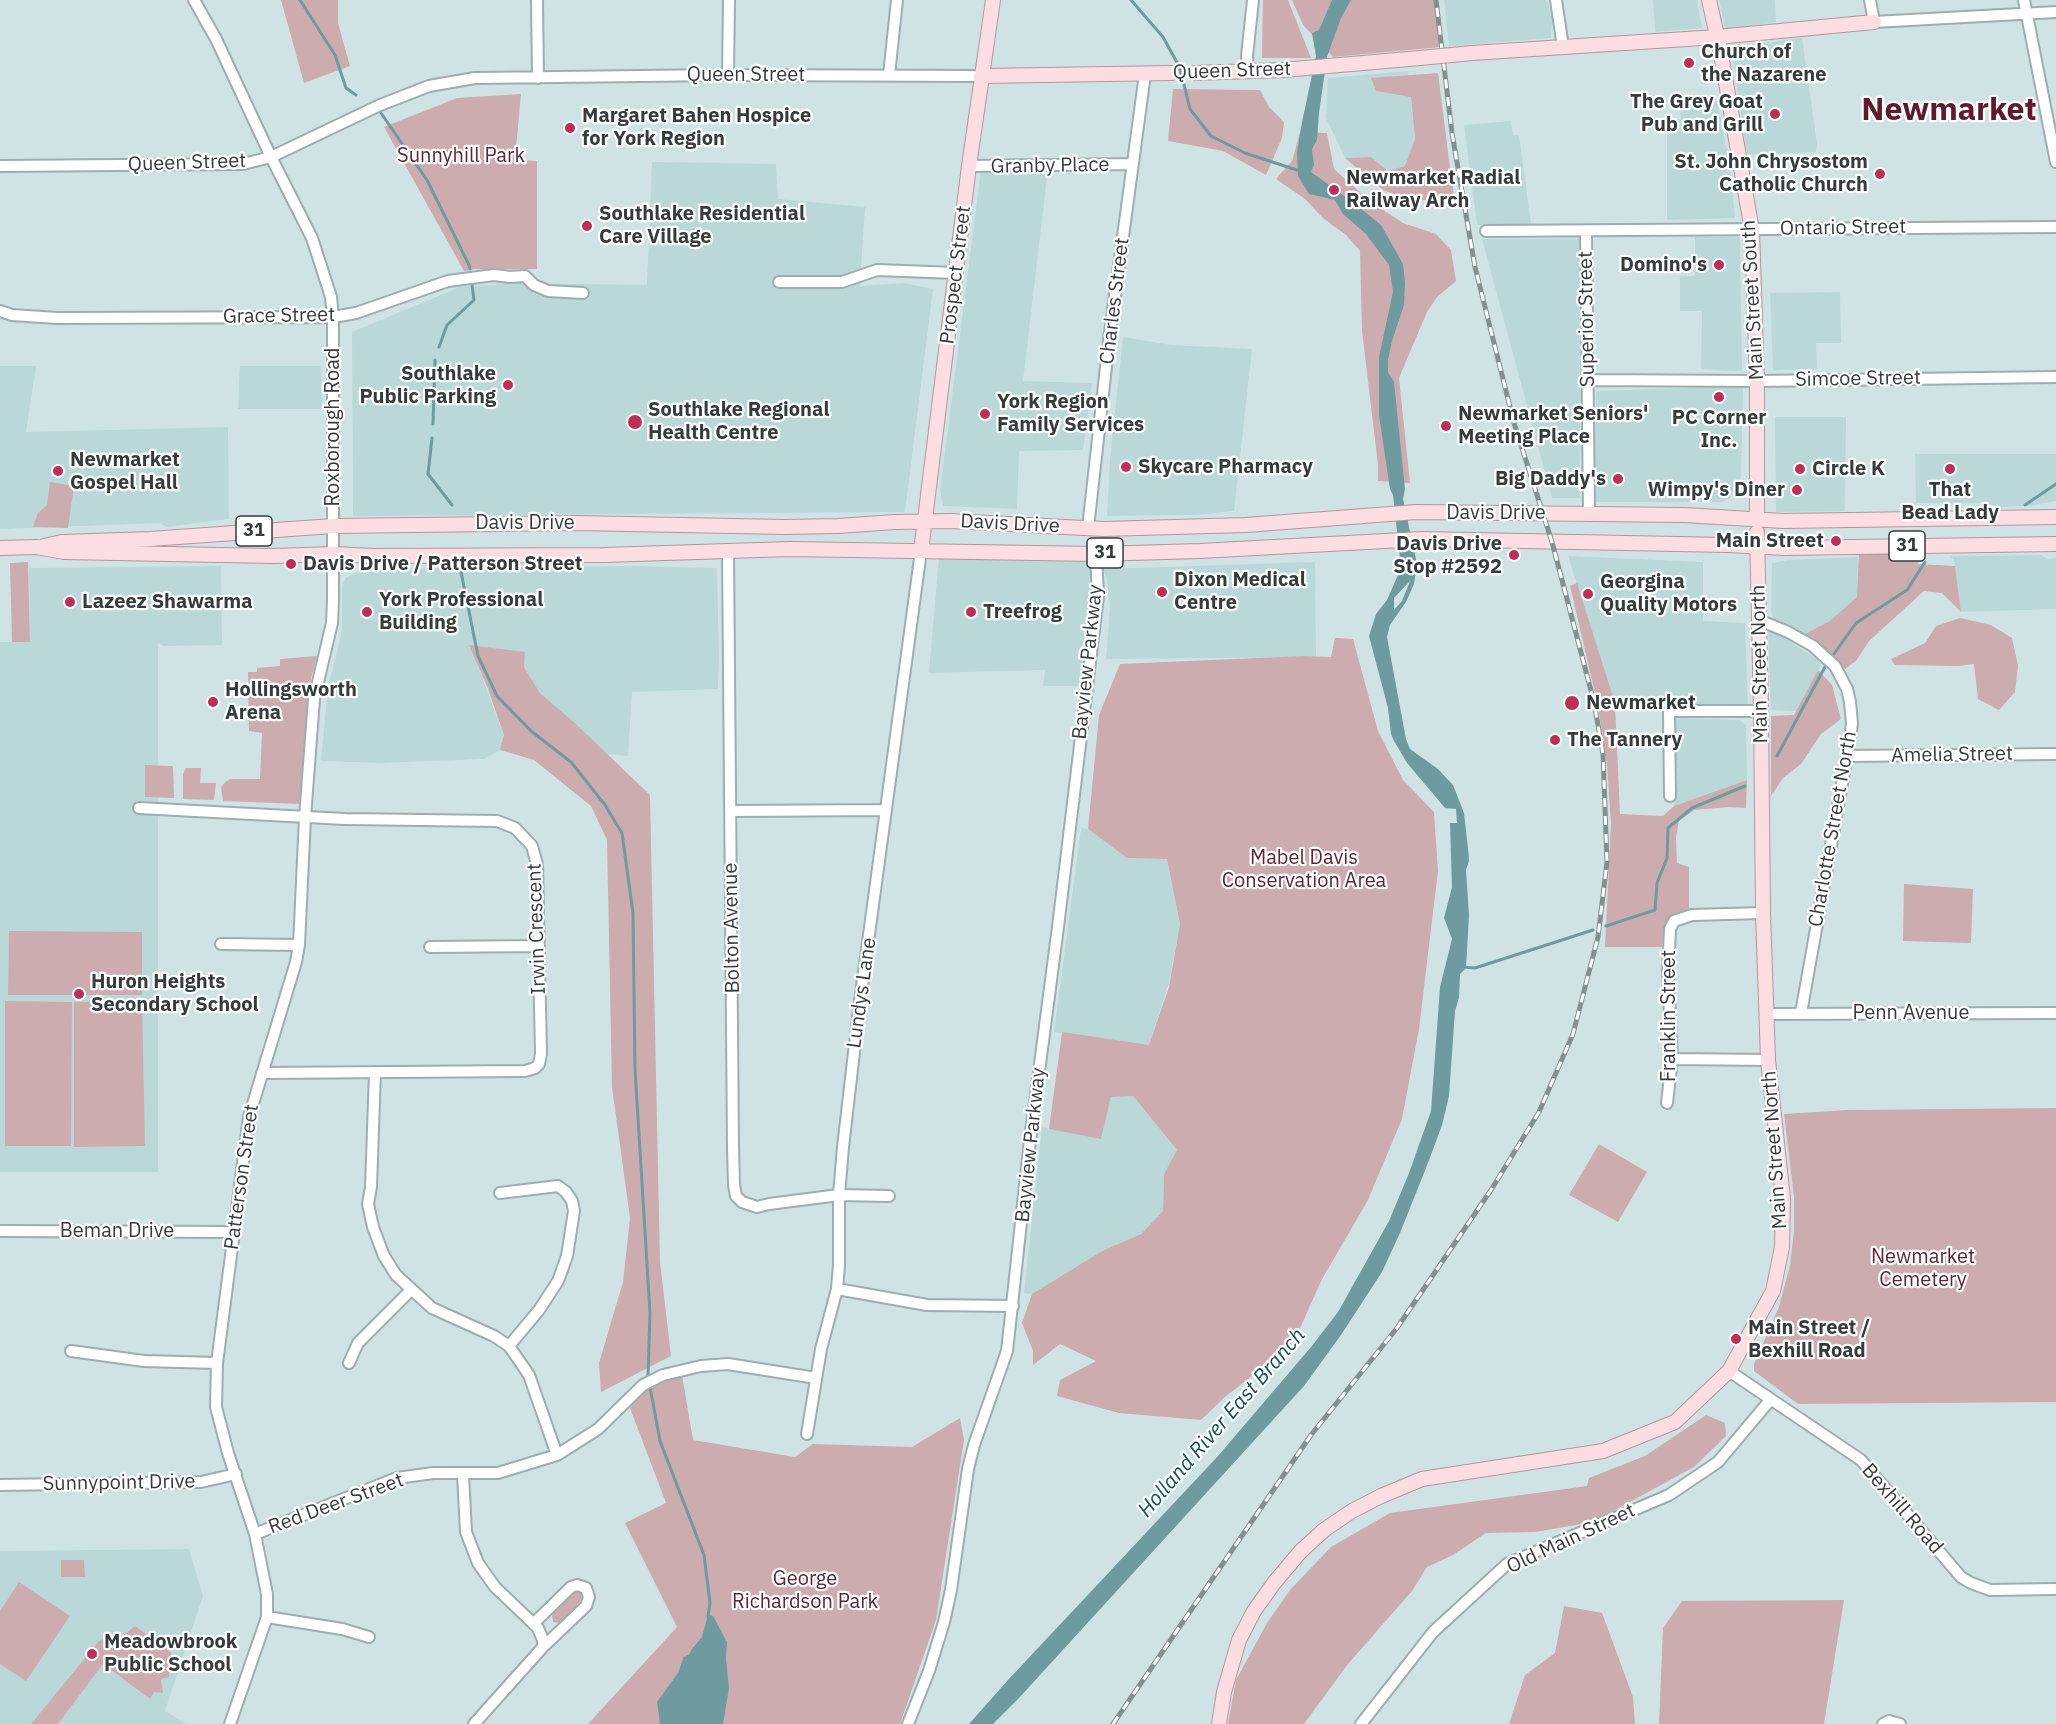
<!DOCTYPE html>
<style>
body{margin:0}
canvas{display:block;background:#d0e3e4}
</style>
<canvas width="2056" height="1724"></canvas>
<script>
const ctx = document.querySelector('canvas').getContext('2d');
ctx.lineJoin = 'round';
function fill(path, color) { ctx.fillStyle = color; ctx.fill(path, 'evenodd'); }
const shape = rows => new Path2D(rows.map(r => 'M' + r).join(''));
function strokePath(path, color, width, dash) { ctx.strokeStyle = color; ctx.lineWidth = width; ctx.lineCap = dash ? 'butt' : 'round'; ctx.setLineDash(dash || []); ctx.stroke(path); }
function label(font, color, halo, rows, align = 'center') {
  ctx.font = font + ' "IBM Plex Sans",sans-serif'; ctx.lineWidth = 4.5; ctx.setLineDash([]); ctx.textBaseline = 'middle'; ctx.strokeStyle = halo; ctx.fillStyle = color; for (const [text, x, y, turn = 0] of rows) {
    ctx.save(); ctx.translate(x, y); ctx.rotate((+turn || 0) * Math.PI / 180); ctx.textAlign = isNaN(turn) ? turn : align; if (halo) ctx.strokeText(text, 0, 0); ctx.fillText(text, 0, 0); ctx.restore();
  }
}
fill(shape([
 [1444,0,1547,0,1552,18,1551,38,1449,46],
 [1653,0,1697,0,1702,28,1655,32],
 [1719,0,1775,0,1776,22,1726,31],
 [1802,38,1817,143,1816,152,1747,155,1731,47],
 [1408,71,1415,139,1406,166,1388,171,1371,157,1345,158,1326,118,1328,78],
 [1717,99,1730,168,1735,218,1667,220,1667,120,1681,119,1680,103],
 [1511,121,1513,135,1519,135,1531,224,1477,225,1464,125],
 [652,162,776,164,778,199,865,207,860,286,904,283,933,289,905,512,353,516,352,332,460,287,515,283,647,285],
 [1048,169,1023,381,1092,383,1083,450,1019,451,1017,509,943,506,940,490,981,170],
 [1695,237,1740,237,1742,371,1701,369,1702,311,1680,311,1680,276,1695,276],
 [1482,239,1579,239,1580,498,1552,498],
 [1840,292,1841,343,1816,343,1817,369,1773,370,1770,293],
 [1123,337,1171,345,1252,349,1234,511,1197,515,1107,516,1110,459],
 [0,366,36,366,26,432,228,427,229,519,166,527,160,523,0,529],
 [240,366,321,366,322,409,238,409],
 [1743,386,1741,476,1738,488,1730,498,1722,502,1594,502,1596,391],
 [1775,417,1846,417,1845,511,1776,512],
 [1915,454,2056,454,2056,501,2031,506,2000,507,1983,503,1916,503],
 [939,555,1089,558,1093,566,1084,686,1043,686,1045,670,929,673],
 [2041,555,2048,559,2056,558,2056,609,1961,612,1954,560,1949,556],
 [1568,556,1703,562,1703,621,1745,623,1748,707,1615,703],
 [1858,557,1857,597,1830,622,1803,635,1774,621,1771,610,1772,563,1788,560],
 [1315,562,1316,657,1106,659,1110,607,1107,579,1103,569],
 [221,566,222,645,164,646,158,643,158,1172,0,1172,0,642,30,641,29,568],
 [630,566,717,568,719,656,718,689,632,692,628,756,607,754,575,723,540,693,524,667,470,645,504,735,500,750,484,759,380,763,321,761,328,685,335,661,342,629,342,586,346,577,367,569],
 [1768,631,1780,635,1822,663,1797,711,1771,710],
 [1673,718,1740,720,1746,725,1747,780,1674,806],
 [1081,828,1088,829,1127,858,1167,859,1180,924,1169,983,1149,1045,1054,1032],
 [1133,1096,1177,1150,1164,1174,1163,1211,1141,1234,1102,1251,1032,1294,1024,1293,1042,1127,1101,1139,1111,1097],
 [189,1549,203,1596,165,1711,187,1724,0,1724,0,1551]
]), '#bbd8d9');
fill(shape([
 [281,0,338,0,338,23,350,66,304,83],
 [1263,0,1288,0,1311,58,1262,58],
 [1292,0,1435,0,1441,47,1333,57,1303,25],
 [1438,73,1449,160,1455,202,1408,199,1383,190,1345,158,1371,157,1388,171,1405,166,1415,139,1411,97,1376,91,1371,78],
 [1173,89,1260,90,1269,107,1284,122,1282,138,1266,175,1223,151,1168,141],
 [521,94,515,160,537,161,537,269,475,269,464,271,384,127,457,98],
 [1300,132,1327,133,1334,169,1371,202,1403,223,1436,234,1451,250,1456,281,1437,297,1427,312,1399,378,1410,483,1378,481,1378,465,1362,331,1360,251,1346,235,1323,218,1305,199,1276,179,1292,161],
 [50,482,74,486,68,528,33,527,38,513,47,505],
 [1859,551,1928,551,1917,564,1955,566,1961,612,1942,593,1924,591,1869,641,1856,661,1845,669,1803,635,1830,621,1857,597],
 [28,562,30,642,12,642,10,563],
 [1577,583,1615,703,1620,814,1663,816,1674,806,1747,780,1746,808,1729,807,1694,810,1679,821,1676,837,1677,863,1689,867,1689,909,1677,913,1666,925,1662,947,1605,947,1611,824,1607,765,1598,706,1570,586],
 [1960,618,1991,625,2012,638,2018,666,2015,692,1999,710,1978,699,1974,664,1959,666,1895,665,1891,659,1925,643,1936,626],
 [1335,638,1353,639,1378,731,1403,780,1434,812,1438,871,1419,1029,1402,1119,1368,1200,1321,1281,1293,1344,1225,1397,1201,1420,1119,1413,1057,1396,1060,1380,1096,1361,1060,1344,1033,1365,1033,1351,1022,1323,1032,1294,1102,1251,1141,1234,1163,1211,1164,1174,1177,1150,1133,1096,1111,1097,1101,1139,1049,1129,1062,1032,1149,1045,1169,987,1180,924,1167,859,1127,858,1088,829,1099,715,1120,664,1303,656,1331,657],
 [469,645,525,652,524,667,540,693,575,723,650,795,660,1262,671,1356,601,1392,599,1363,623,1282,630,1218,612,1087,607,840,591,806,534,760,500,750,504,735,488,689],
 [317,656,308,690,301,804,223,801,221,787,225,782,230,779,260,779,262,733,249,731,248,672,257,672,257,668,280,666,280,659],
 [1818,670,1832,685,1841,719,1821,734,1801,764,1783,778,1771,796,1771,716,1794,715],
 [145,765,173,766,174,798,145,797],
 [186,768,201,768,200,783,216,783,214,800,183,799,183,774],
 [1904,884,1973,889,1971,943,1903,941],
 [9,931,142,932,142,995,8,995],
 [5,1001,72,1002,71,1146,5,1146],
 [142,1001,145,1146,74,1147,74,1002],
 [2056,1108,2056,1402,1798,1404,1754,1371,1754,1364,1779,1307,1790,1265,1794,1231,1794,1197,1784,1114,1848,1110],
 [1599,1144,1647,1172,1618,1222,1569,1195],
 [682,1375,693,1440,795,1457,813,1444,912,1447,960,1418,964,1440,936,1620,900,1724,588,1724,677,1627,625,1523,666,1503,630,1408,645,1390],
 [1706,1415,1725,1423,1726,1436,1694,1467,1593,1522,1535,1532,1486,1533,1453,1555,1427,1567,1412,1591,1348,1664,1304,1724,1228,1724,1236,1680,1267,1623,1290,1590,1331,1547,1390,1513,1587,1486,1589,1478,1645,1456],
 [61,1560,84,1560,85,1577,61,1577],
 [19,1582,70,1616,26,1681,0,1664,0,1611],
 [578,1591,582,1595,580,1602,560,1623,553,1622,552,1614,573,1592],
 [1844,1600,1824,1724,1659,1724,1663,1628,1682,1601],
 [1564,1606,1602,1613,1633,1697,1635,1724,1509,1724,1525,1675,1555,1653],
 [135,1626,171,1652,169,1677,161,1679,163,1693,154,1692,150,1699,103,1664,58,1724,31,1724,99,1641,107,1637,122,1636]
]), '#cdacb0');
fill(shape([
 [1332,0,1351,0,1341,18,1327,57,1319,113,1317,140,1312,149,1314,165,1311,172,1354,203,1381,225,1403,264,1405,283,1404,305,1392,341,1388,360,1388,372,1394,382,1405,489,1403,499,1417,564,1414,584,1406,602,1390,625,1387,637,1406,739,1410,749,1438,769,1453,785,1464,813,1468,848,1469,861,1466,870,1469,915,1466,968,1460,974,1459,998,1455,1011,1449,1096,1442,1125,1428,1163,1400,1233,1382,1272,1341,1335,1304,1386,1019,1698,993,1724,969,1724,1008,1680,1218,1456,1311,1347,1338,1312,1389,1221,1409,1173,1431,1111,1440,987,1452,939,1444,918,1452,887,1450,823,1457,823,1456,809,1445,808,1407,763,1394,741,1391,734,1388,708,1369,636,1376,614,1387,600,1401,568,1393,495,1390,489,1379,415,1379,357,1393,292,1389,265,1366,234,1343,214,1335,200,1309,194,1298,176,1297,153,1301,127,1316,56,1312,33,1319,30],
 [1410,581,1402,601,1394,610,1394,598],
 [708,1615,713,1616,727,1642,726,1659,729,1688,723,1724,660,1724,657,1702,681,1669,692,1649,702,1637]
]), '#6e9ba0');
strokePath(shape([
 [300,0,335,55,346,88,356,95],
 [1131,0,1163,37,1180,68,1190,109,1211,136,1245,153,1300,171],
 [381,113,427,180,469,265,470,269],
 [439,347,447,325,474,300,472,285],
 [433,424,435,360],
 [432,438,428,474,452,505],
 [2025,505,2056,484],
 [460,567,478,656,497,696,531,731,571,762,605,805,622,833,633,913,635,1069,650,1313,648,1376,660,1441,704,1555,710,1603,708,1617],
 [1834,654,1856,623,1907,590,1925,562],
 [1777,756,1825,667],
 [1606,926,1655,910,1657,883,1667,858,1668,828,1692,808,1745,786],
 [1462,967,1475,968,1593,930],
 [680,1672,685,1658,690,1656]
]), '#6e9ba0', 3);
const minor = shape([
 [194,0,216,39,271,157,312,238,331,297,333,317,333,600,332,623,314,699,305,817,299,945,296,962,249,1117,217,1363,216,1407,228,1453,255,1534,267,1594,267,1617,230,1724],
 [537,0,538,78],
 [1556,0,1563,47],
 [1870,0,1874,22,2056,12],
 [2024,0,2056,162],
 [1248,72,1247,56,1253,0],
 [728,75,729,0],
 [889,75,897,0],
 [0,166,243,164,271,157,380,105,429,86,475,78,723,75,981,76],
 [969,166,1132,164],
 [1486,231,2056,227],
 [1586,231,1589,515],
 [779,282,842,282,877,270,956,273],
 [0,311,12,315,57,318,333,317,356,313,448,281,494,275,510,277,525,276,534,285,548,291,583,293],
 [1588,380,1757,381,2056,377],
 [1088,528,1109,340,1145,74],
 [728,551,733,1147,734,1185,736,1196,742,1202,757,1207,769,1204,839,1195,889,1196],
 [1759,620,1788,632,1813,646,1826,658,1835,666,1847,689,1850,702,1852,724,1847,756,1801,1013],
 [1847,756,2056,754],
 [1670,796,1669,711,1761,711],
 [139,808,345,819,497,821,515,828,532,846,537,864,541,1054,539,1064,535,1068,525,1071,262,1073],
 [731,811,886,810],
 [221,944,299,945],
 [430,947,539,946],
 [1767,1014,2056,1013],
 [1672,1059,1768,1060],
 [375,1072,371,1187,368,1204,373,1227,384,1256,396,1275,432,1308,494,1336,509,1346,529,1375,557,1455],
 [1667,1103,1672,1059,1668,972,1670,929,1674,921,1692,915,1763,913],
 [500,1193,558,1186,566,1192,572,1201,574,1211,567,1256,558,1281,539,1310,509,1346],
 [0,1231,234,1232],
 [837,1289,927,1305,1013,1306],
 [71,1351,144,1361,217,1363],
 [349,1363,358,1343,411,1290],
 [1729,1371,1861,1460,1961,1577,1971,1583,1990,1590,2056,1589],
 [807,1434,821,1349,837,1289,839,1265,839,1195,843,1147,860,1001,921,551],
 [463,1474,466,1532,478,1563,495,1587,538,1628,543,1640,543,1647],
 [0,1485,201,1482,236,1474],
 [255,1534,397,1478,433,1473,498,1473,557,1455,598,1429,643,1385,663,1375,701,1366,728,1364,816,1378],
 [267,1617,342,1629,369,1637],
 [474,1724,543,1647,586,1606,589,1597,586,1588,577,1585,571,1587,534,1623],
 [908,1724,929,1671,944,1622,951,1590,968,1469,974,1445,1007,1351,1030,1140,1058,927,1098,596,1096,554],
 [1361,1724,1433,1632,1507,1564,1669,1495,1718,1462,1771,1399],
 [1883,1724,1889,1721,1900,1724]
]);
const major = shape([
 [1709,0,1720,49,1752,230,1757,381,1757,520],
 [1472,53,1717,37,1874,22],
 [1194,73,1283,70,1420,58],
 [981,76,1172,73],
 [44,546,62,542,150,539,333,526,577,523,785,527,838,526,895,522,951,521,1103,529,1246,525,1416,512,1684,515,1783,521,2056,517],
 [0,548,37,547,64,552,273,556,334,554,373,556,604,555,790,549,1096,554,1200,551,1422,539,1728,545,1784,548,2056,544],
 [921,551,969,166,993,0],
 [1219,1724,1224,1692,1239,1640,1254,1611,1274,1583,1300,1552,1324,1530,1352,1511,1381,1496,1422,1479,1603,1451,1675,1422,1729,1371,1773,1291,1782,1247,1783,1198,1768,1060,1763,913,1761,711,1757,532]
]);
strokePath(minor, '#9caeaf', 14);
strokePath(major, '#b4969c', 16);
strokePath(minor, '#fff', 10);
strokePath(major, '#fbdde2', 14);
const rail = shape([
 [1113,1724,1311,1435,1397,1328,1491,1190,1539,1112,1573,1034,1598,937,1607,862,1603,754,1594,702,1552,542,1514,423,1475,267,1452,133,1436,0]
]);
strokePath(rail, '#829090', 5);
strokePath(rail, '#fff', 3, [9]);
const majorBridge = shape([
 [1420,58,1472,53]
]);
strokePath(majorBridge, '#b4969c', 16, []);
strokePath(majorBridge, '#fbdde2', 14);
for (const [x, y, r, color] of [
 [1689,63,6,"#be2e59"],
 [1775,114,6,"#be2e59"],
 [570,128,6,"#be2e59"],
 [1880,174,6,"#be2e59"],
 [1334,190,6,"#be2e59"],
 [587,226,6,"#be2e59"],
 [1719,265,6,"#be2e59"],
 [508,385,6,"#be2e59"],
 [1719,397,6,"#be2e59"],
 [985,414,6,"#be2e59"],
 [635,422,8,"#be2e59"],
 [1446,426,6,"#be2e59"],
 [1126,467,6,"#be2e59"],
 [1800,469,6,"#be2e59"],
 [1950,469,6,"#be2e59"],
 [58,471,6,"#be2e59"],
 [1618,479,6,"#be2e59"],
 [1797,490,6,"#be2e59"],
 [1836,541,6,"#be2e59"],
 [1514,555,6,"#be2e59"],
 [291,564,6,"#be2e59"],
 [1162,592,6,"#be2e59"],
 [1588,594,6,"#be2e59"],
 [70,602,6,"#be2e59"],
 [367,612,6,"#be2e59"],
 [971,612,6,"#be2e59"],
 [213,702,6,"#be2e59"],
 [1572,703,8,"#be2e59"],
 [1555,740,6,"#be2e59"],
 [79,994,6,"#be2e59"],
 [1736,1339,6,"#be2e59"],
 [92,1654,6,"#be2e59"]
]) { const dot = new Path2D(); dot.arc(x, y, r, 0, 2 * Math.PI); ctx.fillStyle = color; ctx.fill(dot); strokePath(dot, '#fff', 2); }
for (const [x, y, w] of [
 [254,531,36],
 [1907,546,36],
 [1105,553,36]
]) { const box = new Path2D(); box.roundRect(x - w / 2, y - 15, w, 30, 4.5); ctx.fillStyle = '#fff'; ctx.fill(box); strokePath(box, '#343c3c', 1.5); }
label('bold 18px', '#343c3c', null, [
 ["31",254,531],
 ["31",1907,546],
 ["31",1105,553]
]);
label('bold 20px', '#343c3c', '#fff', [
 ["Church of",1701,52],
 ["the Nazarene",1701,75],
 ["The Grey Goat",1763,102,"right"],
 ["Pub and Grill",1763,125,"right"],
 ["Margaret Bahen Hospice",582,116],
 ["for York Region",582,139],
 ["St. John Chrysostom",1868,162,"right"],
 ["Catholic Church",1868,185,"right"],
 ["Newmarket Radial",1346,178],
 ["Railway Arch",1346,201],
 ["Southlake Residential",599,214],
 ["Care Village",599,237],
 ["Domino's",1707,265,"right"],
 ["Southlake",496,374,"right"],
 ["Public Parking",496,397,"right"],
 ["York Region",997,402],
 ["Family Services",997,425],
 ["Southlake Regional",648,410],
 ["Health Centre",648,433],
 ["Newmarket Seniors'",1458,414],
 ["Meeting Place",1458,437],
 ["PC Corner",1719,418,"center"],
 ["Inc.",1719,441,"center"],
 ["Newmarket",70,460],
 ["Gospel Hall",70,483],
 ["Skycare Pharmacy",1138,467],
 ["Circle K",1812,469],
 ["Big Daddy's",1606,479,"right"],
 ["Wimpy's Diner",1785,490,"right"],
 ["That",1950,490,"center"],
 ["Bead Lady",1950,513,"center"],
 ["Main Street",1824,541,"right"],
 ["Davis Drive",1502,544,"right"],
 ["Stop #2592",1502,567,"right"],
 ["Davis Drive / Patterson Street",303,564],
 ["Dixon Medical",1174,580],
 ["Centre",1174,603],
 ["Georgina",1600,582],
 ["Quality Motors",1600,605],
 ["York Professional",379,600],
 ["Building",379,623],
 ["Lazeez Shawarma",82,602],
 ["Treefrog",983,612],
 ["Hollingsworth",225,690],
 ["Arena",225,713],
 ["Newmarket",1586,703],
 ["The Tannery",1567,740],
 ["Huron Heights",91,982],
 ["Secondary School",91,1005],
 ["Main Street /",1748,1328],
 ["Bexhill Road",1748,1351],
 ["Meadowbrook",104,1642],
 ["Public School",104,1665]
], 'left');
label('20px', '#343c3c', '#fff', [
 ["Queen Street",1232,71,-2],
 ["Queen Street",746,75],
 ["Queen Street",187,163,-2],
 ["Granby Place",1050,166,-1],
 ["Ontario Street",1843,228,-1],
 ["Prospect Street",956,275,-83],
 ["Main Street South",1753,300,-93],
 ["Charles Street",1115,301,-83],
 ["Grace Street",279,316,-1],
 ["Superior Street",1587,319,-91],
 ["Simcoe Street",1858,379,-1],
 ["Roxborough Road",333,427,-90],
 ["Davis Drive",1496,513],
 ["Davis Drive",525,523],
 ["Davis Drive",1010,524,3],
 ["Bayview Parkway",1088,662,-84],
 ["Main Street North",1760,664,-91],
 ["Amelia Street",1952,755,-1],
 ["Charlotte Street North",1833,829,-80],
 ["Bolton Avenue",732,928,-91],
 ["Irwin Crescent",537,929,-92],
 ["Lundys Lane",862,993,-82],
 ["Penn Avenue",1911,1013],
 ["Franklin Street",1669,1016,-90],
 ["Bayview Parkway",1031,1145,-84],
 ["Main Street North",1775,1150,-94],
 ["Patterson Street",242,1177,-82],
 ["Beman Drive",117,1231],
 ["Sunnypoint Drive",119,1483,-1],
 ["Red Deer Street",336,1504,-20],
 ["Bexhill Road",1902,1509,49],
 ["Old Main Street",1571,1539,-25]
]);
label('20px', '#5b2632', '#fff', [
 ["Sunnyhill Park",461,156],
 ["Mabel Davis",1304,858],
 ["Conservation Area",1304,881],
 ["Newmarket",1923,1257],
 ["Cemetery",1923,1280],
 ["George",805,1579],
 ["Richardson Park",805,1602]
]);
label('italic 21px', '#0f5258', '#fff', [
 ["Holland River East Branch",1222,1423,-49]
]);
label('bold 32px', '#5f1b2d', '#fff', [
 ["Newmarket",1949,111]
]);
</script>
